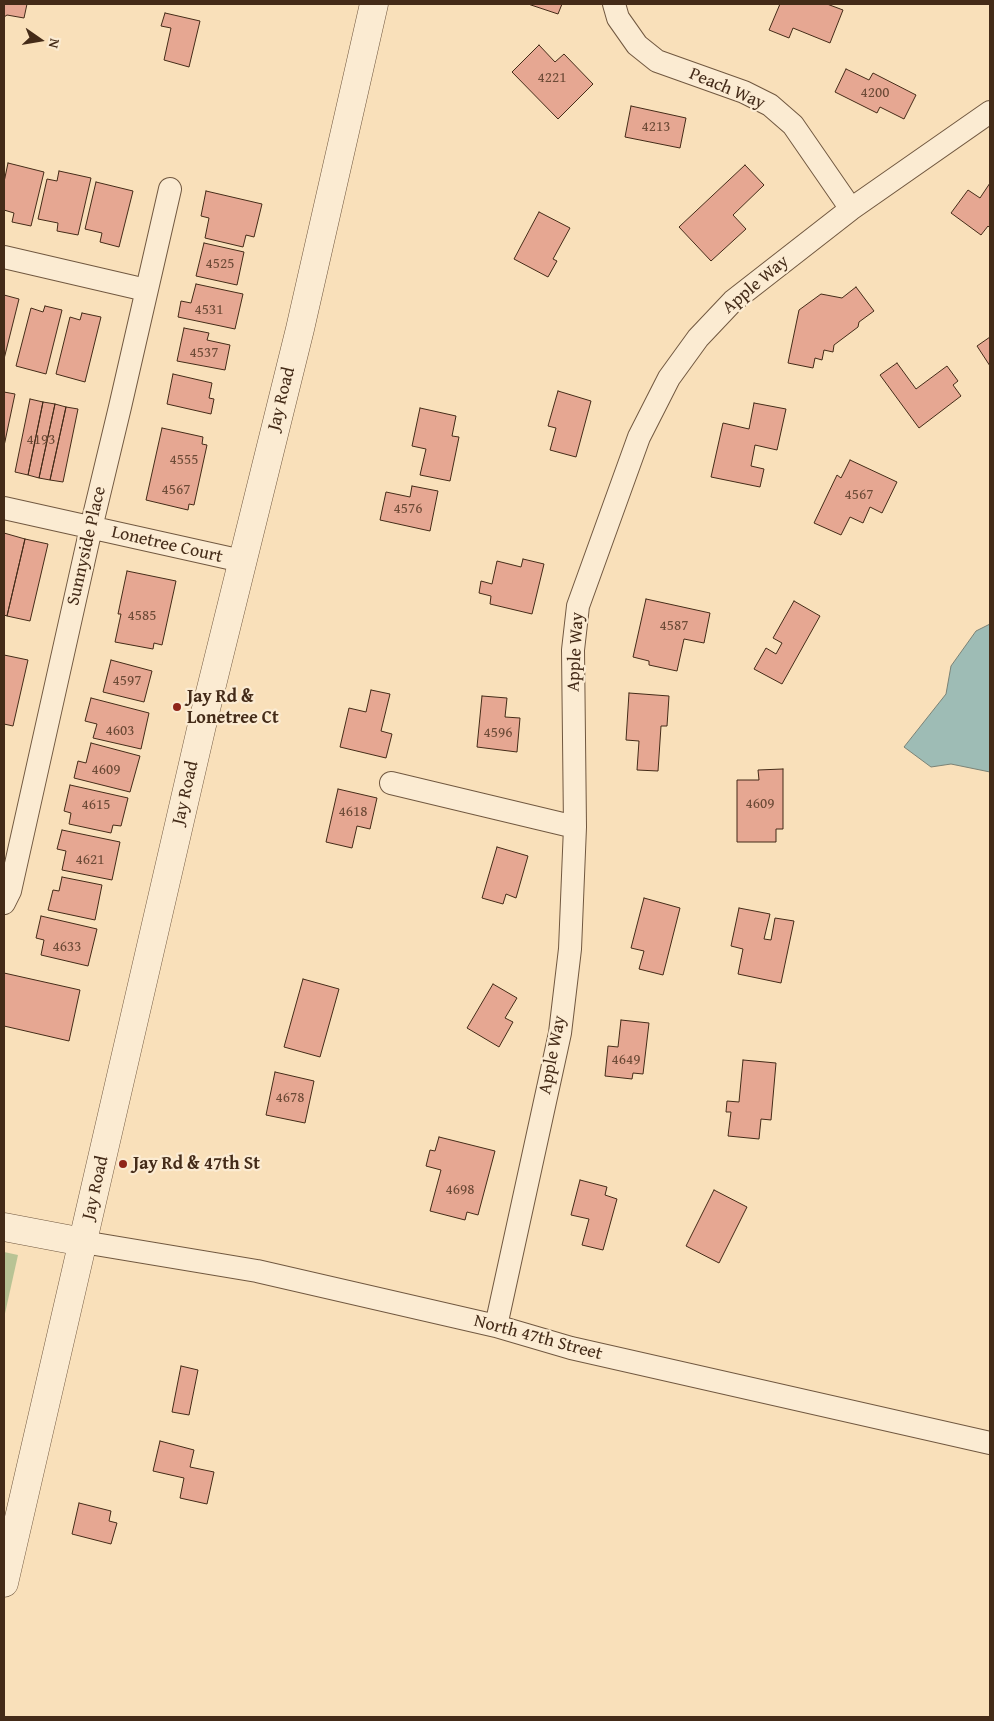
<!DOCTYPE html>
<style>
body{margin:0}
#map{position:relative;width:994px;height:1721px;overflow:hidden;background:#f9e0ba;font-family:"Gentium Book Plus",serif}
canvas{display:block}
.frame{position:absolute;inset:0;border:5px solid #442b18;pointer-events:none}
.north{position:absolute;left:15px;top:15px;width:50px;height:50px;-webkit-text-stroke:4px #fbebd2;paint-order:stroke;rotate:103deg;font-size:14px;font-weight:700;line-height:20px;text-align:center;color:#442b18}
.north::after{content:'';display:block;margin:auto;width:18px;height:22px;background:#442b18;clip-path:polygon(50% 0,100% 100%,50% 72%,0 100%)}
</style>
<div id="map">
<canvas width="994" height="1721"></canvas>
<div class="frame"></div>
<div class="north">N</div>
</div>
<script>
const ctx = document.querySelector('canvas').getContext('2d');
ctx.lineJoin = 'round';
function fill(path, color) { ctx.fillStyle = color; ctx.fill(path, 'evenodd'); }
const shape = rows => new Path2D(rows.map(r => 'M' + r).join(''));
function strokePath(path, color, width, dash) { ctx.strokeStyle = color; ctx.lineWidth = width; ctx.lineCap = dash ? 'butt' : 'round'; ctx.setLineDash(dash || []); ctx.stroke(path); }
function label(font, color, halo, rows, align = 'center') {
  ctx.font = font + ' "Gentium Book Plus",serif'; ctx.lineWidth = 4.5; ctx.setLineDash([]); ctx.textBaseline = 'middle'; ctx.strokeStyle = halo; ctx.fillStyle = color; for (const [text, x, y, turn = 0] of rows) {
    ctx.save(); ctx.translate(x, y); ctx.rotate((+turn || 0) * Math.PI / 180); ctx.textAlign = isNaN(turn) ? turn : align; if (halo) ctx.strokeText(text, 0, 0); ctx.fillText(text, 0, 0); ctx.restore();
  }
}
fill(shape([
 [4,1252,18,1255,4,1318]
]), '#b8c394');
const water = shape([
 [990,624,990,772,951,764,931,767,904,747,946,694,951,666,976,631,990,624]
]);
fill(water, '#9ebcb5');
strokePath(water, '#7a8276', 1);
const building = shape([
 [4,4,27,4,24,18,7,15,4,17,4,4],
 [528,4,562,4,558,14,528,4],
 [780,4,827,4,843,10,830,43,793,28,789,38,769,30,780,4],
 [165,13,200,21,189,67,164,60,171,28,161,26,165,13],
 [539,45,555,62,564,54,593,84,558,119,512,72,539,45],
 [846,69,869,80,873,73,916,95,904,119,880,107,877,113,835,92,846,69],
 [631,106,686,118,680,148,625,137,631,106],
 [8,163,44,172,31,226,12,222,14,213,4,210,4,182,8,163],
 [745,165,764,185,733,215,746,229,711,261,679,227,745,165],
 [59,171,91,178,78,235,57,231,58,223,38,219,47,179,57,181,59,171],
 [96,182,133,191,119,247,100,242,102,233,85,229,96,182],
 [990,183,990,228,988,226,981,235,951,213,968,190,980,198,990,183],
 [206,191,262,204,254,237,246,235,243,247,205,238,209,218,201,216,206,191],
 [539,212,570,228,553,259,557,261,548,277,514,259,539,212],
 [204,243,244,252,237,285,196,276,204,243],
 [196,284,243,294,235,329,178,317,181,301,191,303,196,284],
 [856,287,874,311,859,322,858,327,834,345,833,352,824,350,822,360,815,358,813,368,788,363,799,310,821,294,842,298,856,287],
 [4,295,19,299,4,359,4,295],
 [45,306,62,310,46,374,16,366,31,308,43,312,45,306],
 [82,313,101,317,85,382,56,374,70,317,80,320,82,313],
 [184,328,209,333,207,340,230,345,225,370,177,361,184,328],
 [990,337,990,366,977,346,990,337],
 [897,363,916,389,947,366,958,381,953,385,961,396,919,428,880,375,897,363],
 [173,374,212,383,209,398,214,399,211,414,167,404,173,374],
 [558,391,591,401,576,457,550,450,556,428,548,426,558,391],
 [4,392,15,394,4,446,4,392],
 [30,399,43,402,28,475,15,472,30,399],
 [43,402,55,404,39,478,28,475,43,402],
 [754,403,786,409,777,450,755,445,751,466,764,469,760,487,711,477,723,423,749,429,754,403],
 [55,404,66,407,50,480,39,478,55,404],
 [66,407,78,409,63,482,50,480,66,407],
 [420,408,456,416,452,436,459,437,450,481,420,475,426,449,412,446,420,408],
 [162,428,203,437,202,444,207,445,194,505,189,504,188,510,146,500,162,428],
 [850,460,897,482,882,513,870,507,863,523,850,517,841,535,814,523,837,475,841,478,850,460],
 [412,486,438,491,430,531,380,520,386,492,410,497,412,486],
 [4,533,25,539,7,616,4,615,4,533],
 [25,539,48,544,30,621,7,616,25,539],
 [523,559,544,564,532,614,490,604,491,596,479,593,481,581,492,584,497,561,521,567,523,559],
 [127,571,176,581,162,645,154,643,153,649,115,642,121,614,118,614,127,571],
 [646,599,710,613,704,643,684,639,677,671,649,665,649,661,633,657,646,599],
 [794,601,820,616,782,684,754,669,766,648,776,654,782,643,773,638,794,601],
 [4,655,28,660,13,726,4,724,4,655],
 [111,660,152,671,144,702,103,692,111,660],
 [371,690,390,694,381,731,392,734,386,758,340,747,349,708,366,712,371,690],
 [629,693,669,696,667,726,661,726,658,771,637,770,639,741,626,740,629,693],
 [482,696,507,698,505,717,520,718,517,752,477,747,482,696],
 [91,698,149,713,141,749,93,738,97,724,85,721,91,698],
 [91,743,140,756,130,792,74,778,78,761,86,763,91,743],
 [783,769,783,829,776,829,776,842,737,842,737,780,759,780,758,770,783,769],
 [70,785,128,798,121,826,113,825,111,833,69,824,71,813,64,811,70,785],
 [338,789,377,798,370,829,357,826,352,848,326,842,338,789],
 [62,830,120,842,112,880,62,870,66,851,57,849,62,830],
 [497,847,528,856,516,898,506,894,503,904,482,898,497,847],
 [62,877,102,885,95,920,48,910,53,890,59,891,62,877],
 [644,898,680,908,663,975,639,969,644,951,631,948,644,898],
 [739,908,770,914,764,939,771,940,775,918,794,921,781,983,738,974,743,949,731,946,739,908],
 [41,916,97,929,88,966,41,955,44,940,36,938,41,916],
 [4,973,80,990,69,1041,4,1026,4,973],
 [303,979,339,989,320,1057,284,1047,303,979],
 [493,984,517,998,505,1018,513,1022,499,1047,467,1028,493,984],
 [621,1020,649,1023,643,1074,633,1073,632,1079,605,1076,608,1046,618,1047,621,1020],
 [743,1060,776,1063,771,1120,761,1119,759,1139,728,1136,731,1112,726,1112,727,1101,739,1102,743,1060],
 [275,1072,314,1081,305,1123,266,1115,275,1072],
 [439,1137,495,1151,478,1215,467,1212,465,1220,430,1211,441,1170,426,1166,430,1150,435,1151,439,1137],
 [580,1180,607,1187,605,1195,617,1199,603,1250,582,1245,589,1219,571,1215,580,1180],
 [714,1190,747,1207,719,1263,686,1246,714,1190],
 [181,1366,198,1370,189,1415,172,1412,181,1366],
 [160,1441,194,1450,190,1467,214,1472,207,1504,180,1498,184,1478,153,1471,160,1441],
 [79,1503,111,1511,109,1521,117,1523,111,1544,72,1534,79,1503]
]);
fill(building, '#e6a792');
strokePath(building, '#442b18', 1);
const minor = shape([
 [614,4,618,18,637,45,657,61,744,92,770,105,793,125,851,209],
 [4,257,146,290],
 [4,508,242,561],
 [391,783,575,827],
 [4,903,10,891,91,528,120,407,170,189],
 [83,1242,257,1271,496,1326,571,1348,990,1443],
 [496,1326,560,1033,570,949,575,827,573,650,578,606,639,437,669,378,698,338,733,301,851,209,990,112]
]);
const tertiary = shape([
 [4,1227,83,1242],
 [4,1583,202,725,300,329,374,4]
]);
strokePath(minor, '#715840', 24);
strokePath(tertiary, '#715840', 29);
strokePath(minor, '#fbebd2', 22);
strokePath(tertiary, '#fbebd2', 28);
for (const [x, y, r, color] of [
 [177,707,5,"#8f2418"],
 [123,1164,5,"#8f2418"]
]) { const dot = new Path2D(); dot.arc(x, y, r, 0, 2 * Math.PI); ctx.fillStyle = color; ctx.fill(dot); strokePath(dot, '#fbebd2', 2); }
label('15px', '#6c4a36', null, [
 ["4221",552,78],
 ["4200",875,93],
 ["4213",656,127],
 ["4525",220,264],
 ["4531",209,310],
 ["4537",204,353],
 ["4193",41,440],
 ["4555",184,460],
 ["4567",176,490],
 ["4567",859,495],
 ["4576",408,509],
 ["4585",142,616],
 ["4587",674,626],
 ["4597",127,681],
 ["4603",120,731],
 ["4596",498,733],
 ["4609",106,770],
 ["4609",760,804],
 ["4615",96,805],
 ["4618",353,812],
 ["4621",90,860],
 ["4633",67,947],
 ["4649",626,1060],
 ["4678",290,1098],
 ["4698",460,1190]
]);
label('18px', '#442b18', '#fbebd2', [
 ["Peach Way",727,89,23],
 ["Apple Way",756,285,-40],
 ["Jay Road",282,399,-76],
 ["Lonetree Court",167,545,13],
 ["Sunnyside Place",87,546,-77],
 ["Apple Way",576,652,-87],
 ["Jay Road",186,793,-77],
 ["Apple Way",553,1055,-79],
 ["Jay Road",96,1188,-77],
 ["North 47th Street",538,1338,15]
]);
label('bold 18px', '#442b18', '#fbebd2', [
 ["Jay Rd &",187,697],
 ["Lonetree Ct",187,718],
 ["Jay Rd & 47th St",133,1164]
], 'left');
</script>
